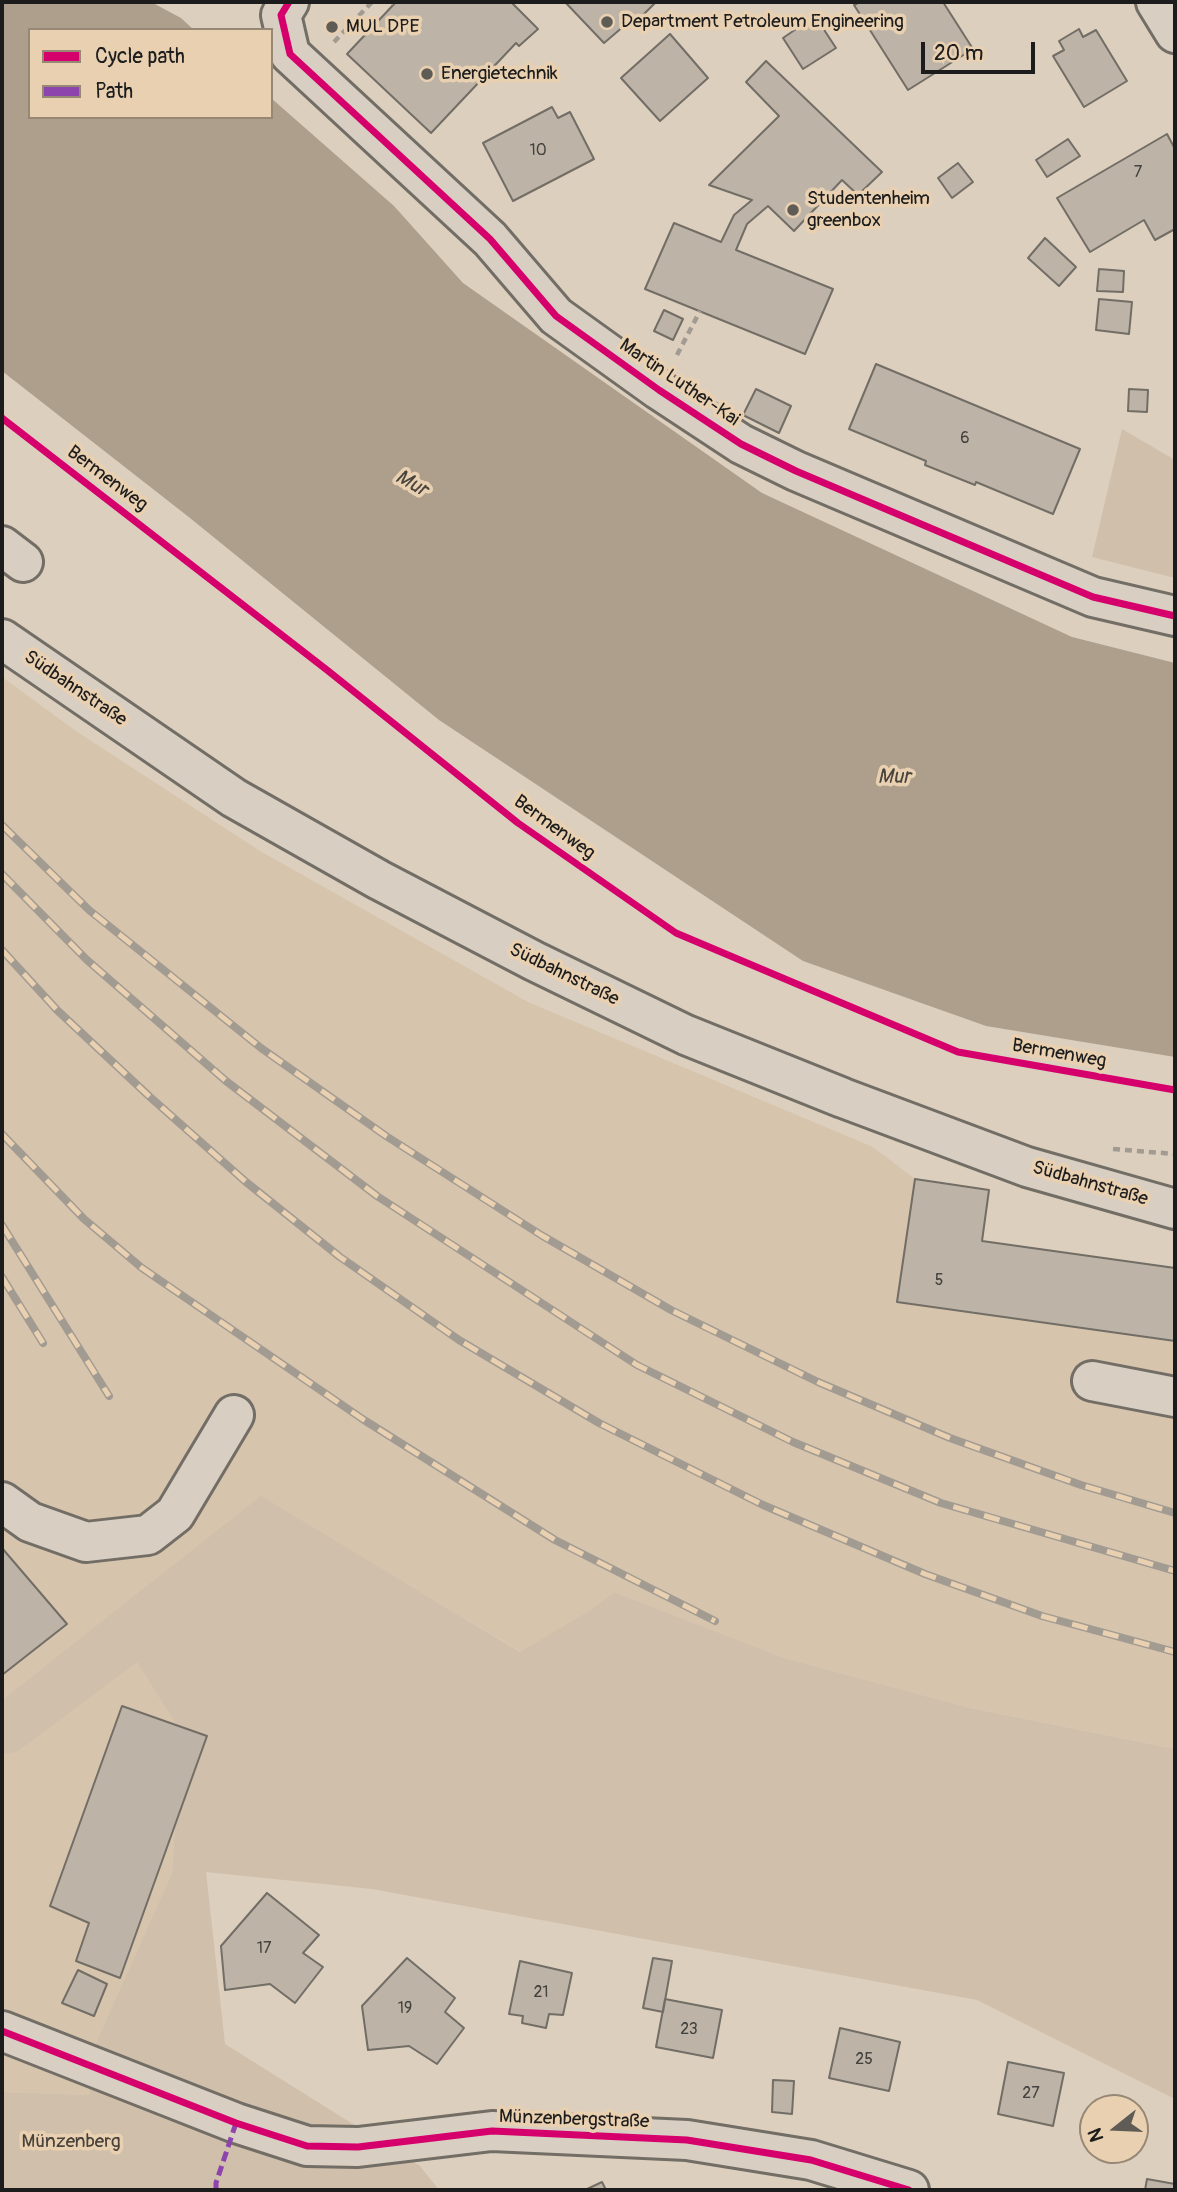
<!DOCTYPE html>
<meta charset="utf-8">
<style>
body{margin:0}
#map{position:relative;width:1177px;height:2192px;overflow:hidden;background:#dccfbe;font-family:Pangolin,sans-serif}
canvas{display:block}
.frame{position:absolute;inset:0;border:4px solid #1c1c1c;pointer-events:none}
.legend{position:absolute;left:28px;top:28px;width:245px;height:91px;box-sizing:border-box;background:#e9d0b1;border:2px solid #978875;margin:0;padding:9px 12px;list-style:none;font-size:21px;color:#1c1c1c}
.legend li{display:flex;align-items:center;gap:14px;height:35px}
.legend b{width:35px;border:2px solid #978875}
.north{position:absolute;left:1079px;top:2094px;width:70px;height:70px;box-sizing:border-box;background:#e9d0b1;border:2px solid #978875;border-radius:50%;rotate:252deg;font-size:19px;font-weight:700;line-height:28px;text-align:center;color:#1c1c1c}
.north::after{content:'';display:block;margin:auto;width:24px;height:32px;background:#5f5b55;clip-path:polygon(50% 0,100% 100%,50% 72%,0 100%)}
.scale{position:absolute;left:921px;top:42px;width:114px;height:32px;box-sizing:border-box;border:4px solid #1c1c1c;border-top:0;padding-left:9px;font-size:21px;line-height:24px;white-space:nowrap;color:#1c1c1c;-webkit-text-stroke:5px #e9d0b1;paint-order:stroke}
</style>
<div id="map">
<canvas width="1177" height="2192"></canvas>
<div class="frame"></div>
<ul class="legend">
<li><b style="height:9px;background:#d6006c"></b>Cycle path</li>
<li><b style="height:9px;background:#8e44ad"></b>Path</li>
</ul>
<div class="north">N</div>
<div class="scale">20 m</div>
</div>
<script>
const ctx = document.querySelector('canvas').getContext('2d');
ctx.lineJoin = 'round';
function fill(path, color) { ctx.fillStyle = color; ctx.fill(path, 'evenodd'); }
const shape = rows => new Path2D(rows.map(r => 'M' + r).join(''));
function strokePath(path, color, width, dash) { ctx.strokeStyle = color; ctx.lineWidth = width; ctx.lineCap = dash ? 'butt' : 'round'; ctx.setLineDash(dash || []); ctx.stroke(path); }
function label(font, color, halo, rows, align = 'center') {
  ctx.font = font + ' Pangolin,sans-serif'; ctx.lineWidth = 7; ctx.setLineDash([]); ctx.textBaseline = 'middle'; ctx.strokeStyle = halo; ctx.fillStyle = color; for (const [text, x, y, turn = 0] of rows) {
    ctx.save(); ctx.translate(x, y); ctx.rotate((+turn || 0) * Math.PI / 180); ctx.textAlign = isNaN(turn) ? turn : align; if (halo) ctx.strokeText(text, 0, 0); ctx.fillText(text, 0, 0); ctx.restore();
  }
}
fill(shape([
 [2,677,76,731,260,851,528,1002,873,1147,915,1179,989,1190,982,1241,1175,1268,1175,1749,970,1708,784,1658,614,1592,592,1610,521,1652,261,1497,2,1700],
 [137,1661,181,1732,172,1873,94,2047,89,2095,4,2092,2,2095,2,1754,17,1752]
]), '#d6c4ad');
fill(shape([
 [1122,429,1175,460,1175,578,1092,557],
 [261,1496,520,1652,591,1610,614,1592,784,1658,970,1708,1175,1749,1175,2099,977,2000,372,1889,206,1872,225,2044,420,2166,439,2190,2,2190,2,2095,4,2092,89,2095,94,2047,172,1873,181,1732,137,1662,17,1752,2,1754,2,1700]
]), '#d0bfaa');
fill(shape([
 [2,2,151,2,181,18,194,30,30,30,30,117,271,117,271,98,394,206,463,283,762,493,1072,637,1175,663,1175,1057,986,1026,803,961,439,720,190,518,2,371]
]), '#ae9f8d');
const building = shape([
 [396,2,511,2,538,29,519,46,516,43,431,133,347,54,396,2],
 [565,2,656,2,635,23,631,20,604,43,565,2],
 [860,2,943,2,973,49,908,90,854,5,860,2],
 [815,16,836,48,803,69,783,38,815,16],
 [1079,29,1083,37,1096,30,1127,81,1084,107,1053,56,1064,50,1059,41,1079,29],
 [670,34,708,78,660,121,621,78,670,34],
 [766,61,882,172,858,195,842,180,794,231,768,206,747,224,736,250,833,289,805,354,645,289,674,223,721,242,734,215,752,200,709,185,779,116,746,82,766,61],
 [552,107,558,118,570,112,594,159,513,201,483,143,552,107],
 [1167,134,1175,149,1175,229,1155,240,1144,220,1090,252,1057,198,1167,134],
 [1068,139,1080,156,1047,177,1036,160,1068,139],
 [958,163,973,182,952,198,938,178,958,163],
 [1045,238,1076,267,1059,286,1028,258,1045,238],
 [1099,269,1124,271,1123,292,1097,291,1099,269],
 [1099,299,1132,302,1129,334,1096,330,1099,299],
 [664,310,683,319,673,340,654,331,664,310],
 [876,364,1080,449,1053,514,976,482,975,485,925,465,926,461,849,429,876,364],
 [756,389,791,406,779,433,743,415,756,389],
 [1129,389,1148,390,1147,412,1128,411,1129,389],
 [915,1179,989,1190,982,1241,1175,1268,1175,1341,897,1302,915,1179],
 [2,1548,67,1624,2,1675,2,1548],
 [122,1706,207,1736,120,1978,76,1961,89,1923,50,1906,122,1706],
 [267,1893,319,1935,303,1953,323,1967,295,2003,270,1984,225,1990,221,1946,267,1893],
 [407,1958,455,1998,445,2012,464,2028,437,2064,409,2046,368,2050,362,2006,407,1958],
 [653,1958,672,1961,663,2012,643,2008,653,1958],
 [520,1961,572,1973,563,2015,549,2014,546,2028,522,2023,523,2016,509,2014,520,1961],
 [78,1970,107,1984,94,2016,62,2003,78,1970],
 [665,1999,722,2010,713,2058,656,2047,665,1999],
 [840,2028,900,2042,889,2091,829,2078,840,2028],
 [1008,2062,1064,2073,1053,2126,998,2114,1008,2062],
 [773,2080,794,2081,792,2114,772,2112,773,2080],
 [1147,2179,1175,2184,1175,2190,1145,2190,1147,2179],
 [602,2182,606,2190,585,2190,602,2182]
]);
fill(building, '#bdb4a7');
strokePath(building, '#726d65', 2);
const minor = shape([
 [289,2,281,15,290,54,490,239,556,316,659,390,741,444,796,471,1093,597,1175,616],
 [1156,2,1175,33],
 [2,546,23,562],
 [1092,1381,1175,1397],
 [2,1502,30,1522,86,1542,148,1535,175,1514,234,1415],
 [2,2031,236,2123,307,2146,358,2147,492,2131,687,2140,811,2160,909,2190]
]);
const major = shape([
 [2,639,234,798,379,880,534,961,686,1035,843,1098,1027,1167,1175,1209]
]);
strokePath(minor, '#726d65', 44);
strokePath(major, '#726d65', 44);
strokePath(shape([
 [392,2,394,4],
 [334,42,372,2],
 [677,355,700,311],
 [1113,1149,1175,1154]
]), '#a29b91', 4.5, [7, 5]);
strokePath(minor, '#d8cec2', 38);
strokePath(major, '#d8cec2', 38);
const rail = shape([
 [2,825,89,910,261,1048,386,1136,541,1235,671,1310,818,1382,950,1438,1081,1485,1175,1513],
 [2,874,87,960,226,1081,377,1196,637,1365,793,1442,941,1503,1175,1571],
 [2,950,57,1010,150,1097,246,1182,340,1257,459,1340,599,1423,763,1505,925,1574,1042,1616,1175,1652],
 [2,1134,84,1219,142,1268,364,1420,555,1540,715,1621],
 [2,1225,109,1396],
 [2,1277,43,1343]
]);
strokePath(rail, '#a29b91', 8);
strokePath(rail, '#e9d0b1', 5, [16]);
strokePath(shape([
 [216,2190,216,2183,236,2123]
]), '#8e44ad', 5, [10, 5]);
strokePath(shape([
 [289,2,281,15,290,54,490,239,556,316,659,390,741,444,796,471,1093,597,1175,616],
 [2,418,327,670,518,823,676,933,958,1052,1175,1090],
 [2,2031,236,2123,307,2146,358,2147,492,2131,687,2140,811,2160,909,2190]
]), '#d6006c', 7);
for (const [x, y, r, color] of [
 [607,22,7,"#5f5b55"],
 [332,27,7,"#5f5b55"],
 [427,74,7,"#5f5b55"],
 [793,210,7,"#5f5b55"]
]) { const dot = new Path2D(); dot.arc(x, y, r, 0, 2 * Math.PI); ctx.fillStyle = color; ctx.fill(dot); strokePath(dot, '#e9d0b1', 2.5); }
label('16px', '#44423f', null, [
 ["10",538,151],
 ["7",1138,173],
 ["6",965,439],
 ["5",939,1281],
 ["17",264,1949],
 ["21",541,1993],
 ["19",405,2009],
 ["23",689,2030],
 ["25",864,2060],
 ["27",1031,2094]
]);
label('19px', '#1c1c1c', '#e9d0b1', [
 ["Department Petroleum Engineering",621,22],
 ["MUL DPE",346,27],
 ["Energietechnik",441,74],
 ["Studentenheim",807,199],
 ["greenbox",807,221]
], 'left');
label('19px', '#1c1c1c', '#e9d0b1', [
 ["Martin Luther-Kai",679,383,34],
 ["Bermenweg",107,479,37],
 ["Südbahnstraße",75,689,34],
 ["Bermenweg",554,828,36],
 ["Südbahnstraße",564,975,26],
 ["Bermenweg",1059,1054,10],
 ["Südbahnstraße",1090,1184,16],
 ["Münzenbergstraße",574,2120,2]
]);
label('19px', '#47423b', '#e9d0b1', [
 ["Münzenberg",71,2142]
]);
label('italic 21px', '#48433c', '#e9d0b1', [
 ["Mur",411,484,29],
 ["Mur",894,778]
]);
</script>
